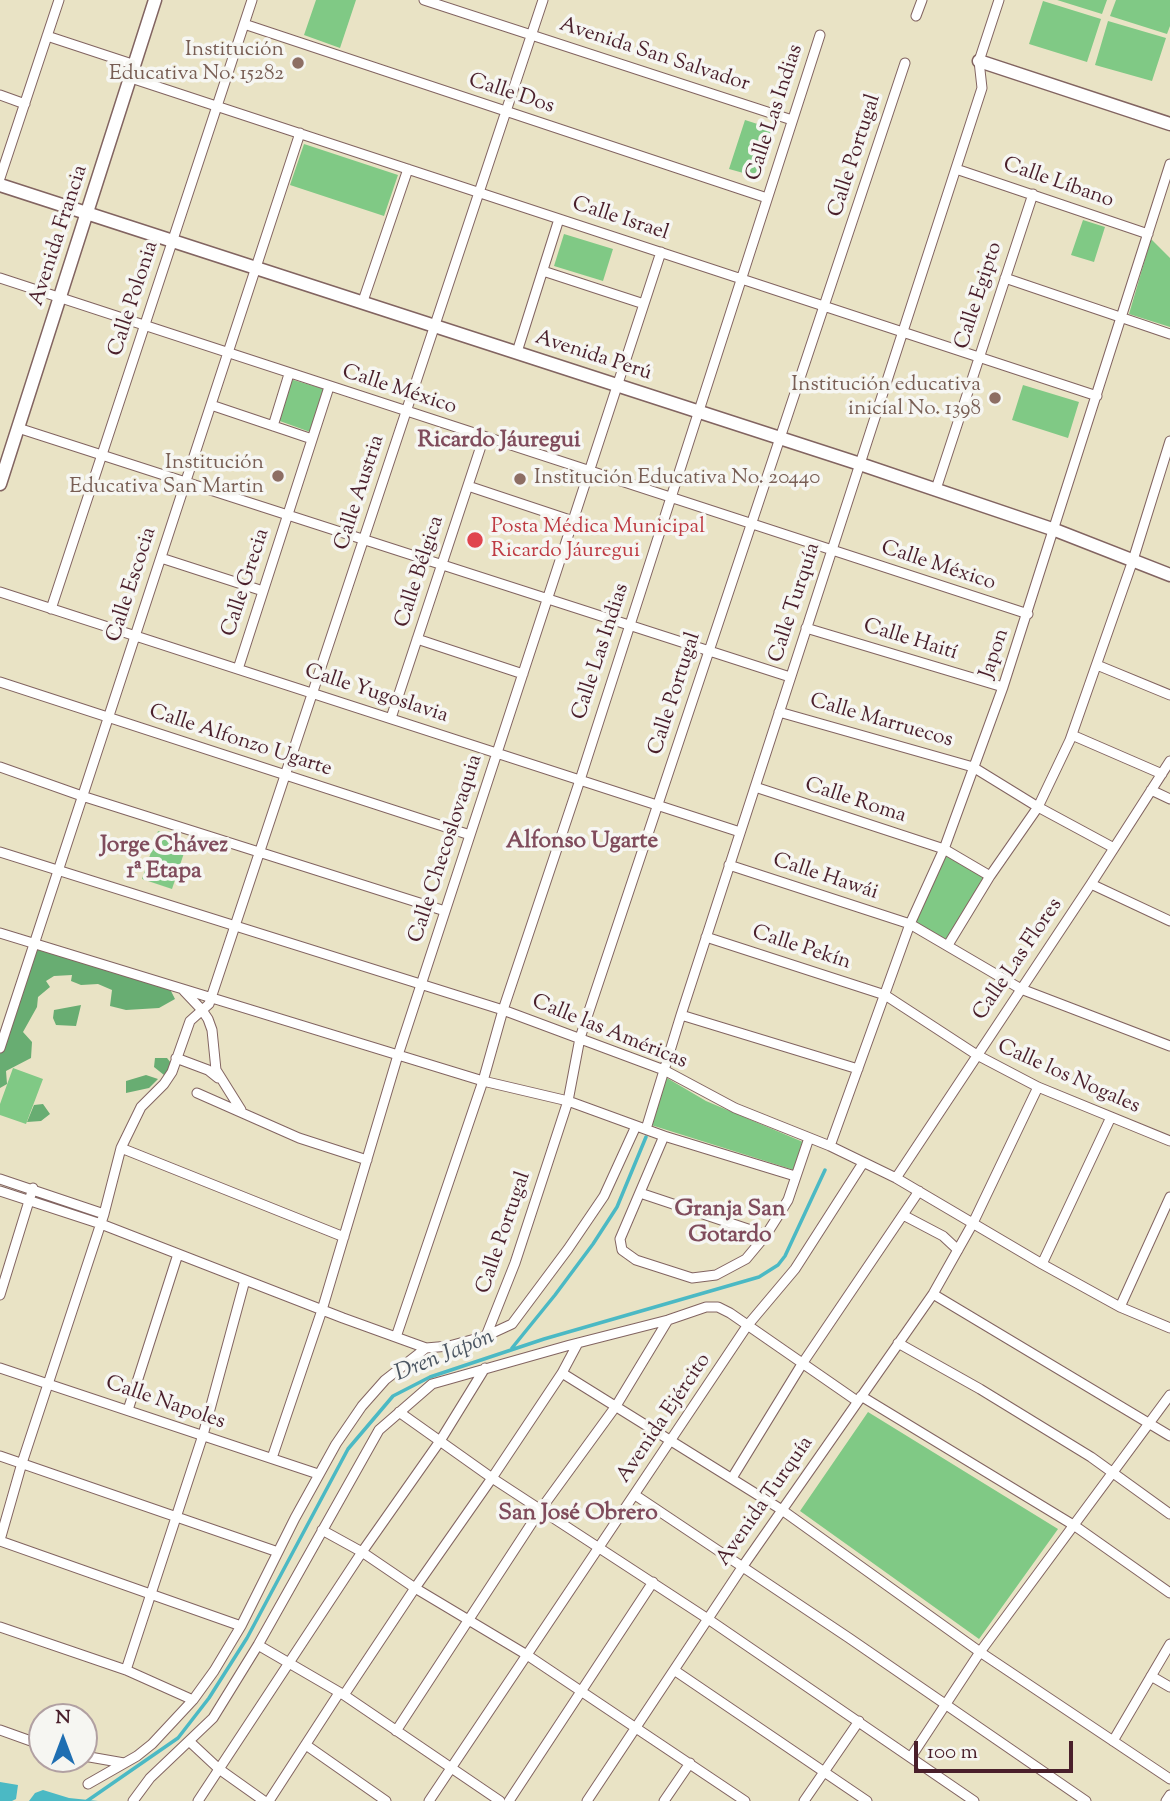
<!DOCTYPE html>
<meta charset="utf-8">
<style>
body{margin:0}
#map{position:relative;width:1170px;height:1801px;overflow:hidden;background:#e9e3c5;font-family:"Sorts Mill Goudy",serif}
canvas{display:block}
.north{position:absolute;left:28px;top:1703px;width:70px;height:70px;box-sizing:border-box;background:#f6f6f2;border:2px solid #b1a0a2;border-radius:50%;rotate:0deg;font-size:19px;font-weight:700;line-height:28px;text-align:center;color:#4a1f2b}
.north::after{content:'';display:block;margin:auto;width:24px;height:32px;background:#1f6fb2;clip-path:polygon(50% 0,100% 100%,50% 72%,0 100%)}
.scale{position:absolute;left:914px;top:1741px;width:159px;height:32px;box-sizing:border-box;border:4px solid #4a1f2b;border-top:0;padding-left:9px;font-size:21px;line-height:24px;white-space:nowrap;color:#4a1f2b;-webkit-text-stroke:5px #f6f6f2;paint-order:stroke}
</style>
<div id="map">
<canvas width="1170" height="1801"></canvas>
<div class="north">N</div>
<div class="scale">100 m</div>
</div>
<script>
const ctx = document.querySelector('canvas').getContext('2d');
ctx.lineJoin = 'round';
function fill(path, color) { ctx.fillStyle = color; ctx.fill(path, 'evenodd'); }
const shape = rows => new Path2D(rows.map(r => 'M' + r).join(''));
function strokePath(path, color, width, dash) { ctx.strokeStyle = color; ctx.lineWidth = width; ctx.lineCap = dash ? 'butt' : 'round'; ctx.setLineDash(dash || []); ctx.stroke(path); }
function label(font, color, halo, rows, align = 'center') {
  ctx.font = font + ' "Sorts Mill Goudy",serif'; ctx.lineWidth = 7; ctx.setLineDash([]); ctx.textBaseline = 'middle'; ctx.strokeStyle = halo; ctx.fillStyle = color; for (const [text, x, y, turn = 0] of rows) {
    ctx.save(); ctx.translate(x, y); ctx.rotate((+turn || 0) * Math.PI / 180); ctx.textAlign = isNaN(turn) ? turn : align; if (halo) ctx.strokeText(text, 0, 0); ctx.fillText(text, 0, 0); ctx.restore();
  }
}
fill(shape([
 [316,0,356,0,340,48,304,35],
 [1057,0,1107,0,1102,14],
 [1116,0,1170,0,1170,26,1167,34,1110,16],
 [1043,1,1101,19,1087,62,1029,44],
 [1108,21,1166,38,1152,81,1095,65],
 [745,120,773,129,758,177,729,169],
 [304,144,398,175,384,216,290,185],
 [1083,220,1105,227,1094,262,1071,255],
 [564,234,613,249,603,281,554,266],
 [1151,239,1170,258,1170,327,1129,314],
 [290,379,324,389,310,432,277,420],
 [1023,385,1079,402,1068,438,1012,420],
 [158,831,188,841,172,889,142,879],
 [945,853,986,877,947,942,913,923],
 [13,1068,43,1079,26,1124,0,1115,0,1104],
 [667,1078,706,1101,803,1142,794,1170,651,1125],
 [868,1412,1058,1529,979,1639,800,1511]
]), '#80c985');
fill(shape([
 [33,943,170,989,175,999,159,1008,126,1010,110,1006,112,990,98,984,81,985,71,981,72,975,54,976,46,981,50,987,38,997,37,1007,23,1032,32,1042,31,1058,6,1071,7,1084,0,1088,0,1054],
 [81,1005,76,1026,56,1025,53,1018,54,1010],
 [155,1058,167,1058,171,1063,170,1070,164,1075,154,1067],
 [146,1075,158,1079,149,1088,126,1093,126,1081],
 [43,1104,50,1114,41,1121,27,1122,34,1105]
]), '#68ad72');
fill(shape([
 [0,1782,18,1785,16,1799,12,1801,0,1801],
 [43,1790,69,1798,98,1801,29,1801,35,1793]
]), '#4bb9c4');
strokePath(shape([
 [512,1348,555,1295,593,1244,617,1207,646,1137],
 [87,1801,178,1738,209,1698,247,1638,348,1449,393,1396,430,1377,544,1339,759,1277,778,1265,785,1256,825,1170]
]), '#4bb9c4', 3.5);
const street = shape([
 [424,0,792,120],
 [916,16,922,0],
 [244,24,767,198],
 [47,36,135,65],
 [131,78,1097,396],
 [0,95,25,104],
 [956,169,1148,234],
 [0,178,59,0],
 [543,271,644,304],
 [0,278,1028,614],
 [1005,278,1170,334],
 [363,301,408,169],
 [517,352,559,219],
 [211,405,312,439],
 [273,426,289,374],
 [18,428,790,677],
 [468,486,573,521],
 [936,489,1033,194],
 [161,558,263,591],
 [0,592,740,832],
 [51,609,252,0],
 [806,628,1003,687],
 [417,639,523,674],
 [1097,665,1170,695],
 [238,669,329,387],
 [0,682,470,835],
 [779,712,973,767,1038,807,1114,848],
 [391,718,484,437],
 [1072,735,1162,774],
 [0,767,82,796,445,911],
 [755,787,944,849,990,876],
 [1151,790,1170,799],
 [0,852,503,1010,664,1070,735,1108,830,1146,896,1178,1042,1264,1120,1307,1170,1328],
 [729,865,910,924,1021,989,1170,1046],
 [1091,884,1170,921],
 [0,933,483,1081,568,1101,664,1136,795,1176],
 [706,937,885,995,977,1055,1038,1087,1170,1141],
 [948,945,990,876,1038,807,1070,740,1133,560,1170,441],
 [184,991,202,1010,208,1019,212,1030,216,1070,241,1110],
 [681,1015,858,1069],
 [0,1048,300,133],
 [176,1058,208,1070,218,1078],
 [197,1093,299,1138,367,1160],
 [646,1129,681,1015,982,88,979,61,999,0],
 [664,1136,620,1239,622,1250,636,1260,692,1278,716,1275,746,1259,766,1235,788,1200,809,1138],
 [830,1146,910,924,944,849,1003,687,1170,164],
 [121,1148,344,1237],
 [896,1178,1091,884,1170,761],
 [0,1179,104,1214],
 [0,1191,101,1224,343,1318,426,1348,449,1346,486,1336,512,1324,568,1249,604,1196,636,1126],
 [640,1193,766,1235],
 [903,1215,943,1236,958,1250],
 [1042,1264,1111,1117],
 [933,1294,1170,1436],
 [0,1295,33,1188],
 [1120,1307,1170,1197],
 [486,1336,515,1263,568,1101,580,1038,905,63],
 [396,1337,483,1081,503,1010,580,780,820,35],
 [898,1343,980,1389,1091,1457,1170,1514],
 [0,1368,318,1474],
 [562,1373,782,1510,980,1652,1170,1779],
 [861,1396,1075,1526,1170,1593],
 [128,1410,178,1254],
 [399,1412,492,1478,708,1619,974,1801],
 [0,1456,278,1552],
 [272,1458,322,1310,398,1055,661,252],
 [732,1478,802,1364,919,1191],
 [635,1495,849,1638,1086,1801],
 [322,1530,362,1552,415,1588,527,1655,745,1801],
 [0,1540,22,1463,104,1214,121,1148,141,1107,164,1084,172,1072,190,1021,209,1004,211,998,543,0],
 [0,1541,241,1626],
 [0,1627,126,1670,193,1700],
 [258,1645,344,1695,500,1801],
 [126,1670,203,1435,245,1280],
 [674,1670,867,1801],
 [1151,1676,1170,1687],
 [344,1695,415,1588,492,1478,562,1373,578,1343],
 [0,1730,42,1745],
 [396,1731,541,1509,616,1406,668,1320],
 [189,1741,219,1769,264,1801],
 [1113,1741,1170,1644],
 [306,1745,386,1801],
 [84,1756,124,1763],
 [911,1757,980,1652,1170,1395],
 [88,1784,137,1756,152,1744,193,1700,214,1671,241,1626,295,1518,336,1444,362,1406,385,1380,426,1348],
 [133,1801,150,1778,213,1718,258,1645,379,1430,432,1384,570,1345,668,1320,706,1307,718,1307,730,1313,857,1401],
 [198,1801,362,1552,440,1441,485,1368],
 [269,1801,339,1693],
 [429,1801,747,1326,795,1269,863,1163],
 [509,1801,653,1582],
 [587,1801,743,1566,933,1294,973,1223,1038,1087],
 [664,1801,690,1763],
 [804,1801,859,1721],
 [1166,1801,1170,1795]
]);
const secondary = shape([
 [979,61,1170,124],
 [0,185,860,464,1055,530,1170,575],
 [0,484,155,0]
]);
strokePath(street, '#826461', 11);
strokePath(secondary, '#826461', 15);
strokePath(street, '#fff', 9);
strokePath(secondary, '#fff', 12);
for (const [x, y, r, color] of [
 [298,63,7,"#8d6e63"],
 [995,398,7,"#8d6e63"],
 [278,476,7,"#8d6e63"],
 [520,479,7,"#8d6e63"],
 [475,540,9,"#e0444e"]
]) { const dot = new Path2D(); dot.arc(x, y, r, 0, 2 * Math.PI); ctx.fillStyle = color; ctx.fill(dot); strokePath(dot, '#f6f6f2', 2.5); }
label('21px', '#785e54', '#f6f6f2', [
 ["Institución",284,51],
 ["Educativa No. 15282",284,75],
 ["Institución educativa",981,386],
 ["inicial No. 1398",981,410],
 ["Institución",264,464],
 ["Educativa San Martin",264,488],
 ["Institución Educativa No. 20440",534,479,"left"]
], 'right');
label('21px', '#4a1f2b', '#f6f6f2', [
 ["Avenida San Salvador",654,56,18],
 ["Calle Dos",511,95,18],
 ["Calle Las Indias",776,113,-72],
 ["Calle Portugal",856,156,-72],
 ["Calle Líbano",1058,184,19],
 ["Calle Israel",620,220,18],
 ["Avenida Francia",60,236,-72],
 ["Calle Egipto",980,296,-72],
 ["Calle Polonia",135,299,-72],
 ["Avenida Perú",593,357,18],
 ["Calle México",399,391,18],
 ["Calle Austria",361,493,-72],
 ["Calle México",938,567,18],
 ["Calle Bélgica",421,572,-72],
 ["Calle Grecia",247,583,-72],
 ["Calle Escocia",133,585,-72],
 ["Calle Turquía",796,603,-72],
 ["Calle Haití",910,641,17],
 ["Calle Las Indias",602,652,-72],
 ["Japon",996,654,-71],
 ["Calle Portugal",676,694,-72],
 ["Calle Yugoslavia",376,695,18],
 ["Calle Marruecos",881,722,16],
 ["Calle Alfonzo Ugarte",240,742,18],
 ["Calle Roma",855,802,18],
 ["Calle Checoslovaquia",447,849,-72],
 ["Calle Hawái",825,878,18],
 ["Calle Pekín",801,949,18],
 ["Calle Las Flores",1019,960,-56],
 ["Calle las Américas",609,1033,22],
 ["Calle los Nogales",1068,1078,24],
 ["Calle Portugal",505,1233,-71],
 ["Calle Napoles",165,1404,19],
 ["Avenida Ejército",665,1419,-56],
 ["Avenida Turquía",766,1502,-55]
]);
label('21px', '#be3a42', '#f6f6f2', [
 ["Posta Médica Municipal",491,528],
 ["Ricardo Jáuregui",491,552]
], 'left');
label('bold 23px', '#804c5c', '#f6f6f2', [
 ["Ricardo Jáuregui",499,442],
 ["Alfonso Ugarte",582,843],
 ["Jorge Chávez",164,847],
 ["1ª Etapa",164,873],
 ["Granja San",730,1211],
 ["Gotardo",730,1237],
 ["San José Obrero",578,1515]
]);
label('italic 23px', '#4a5561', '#f6f6f2', [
 ["Dren Japón",445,1357,-22]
]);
</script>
